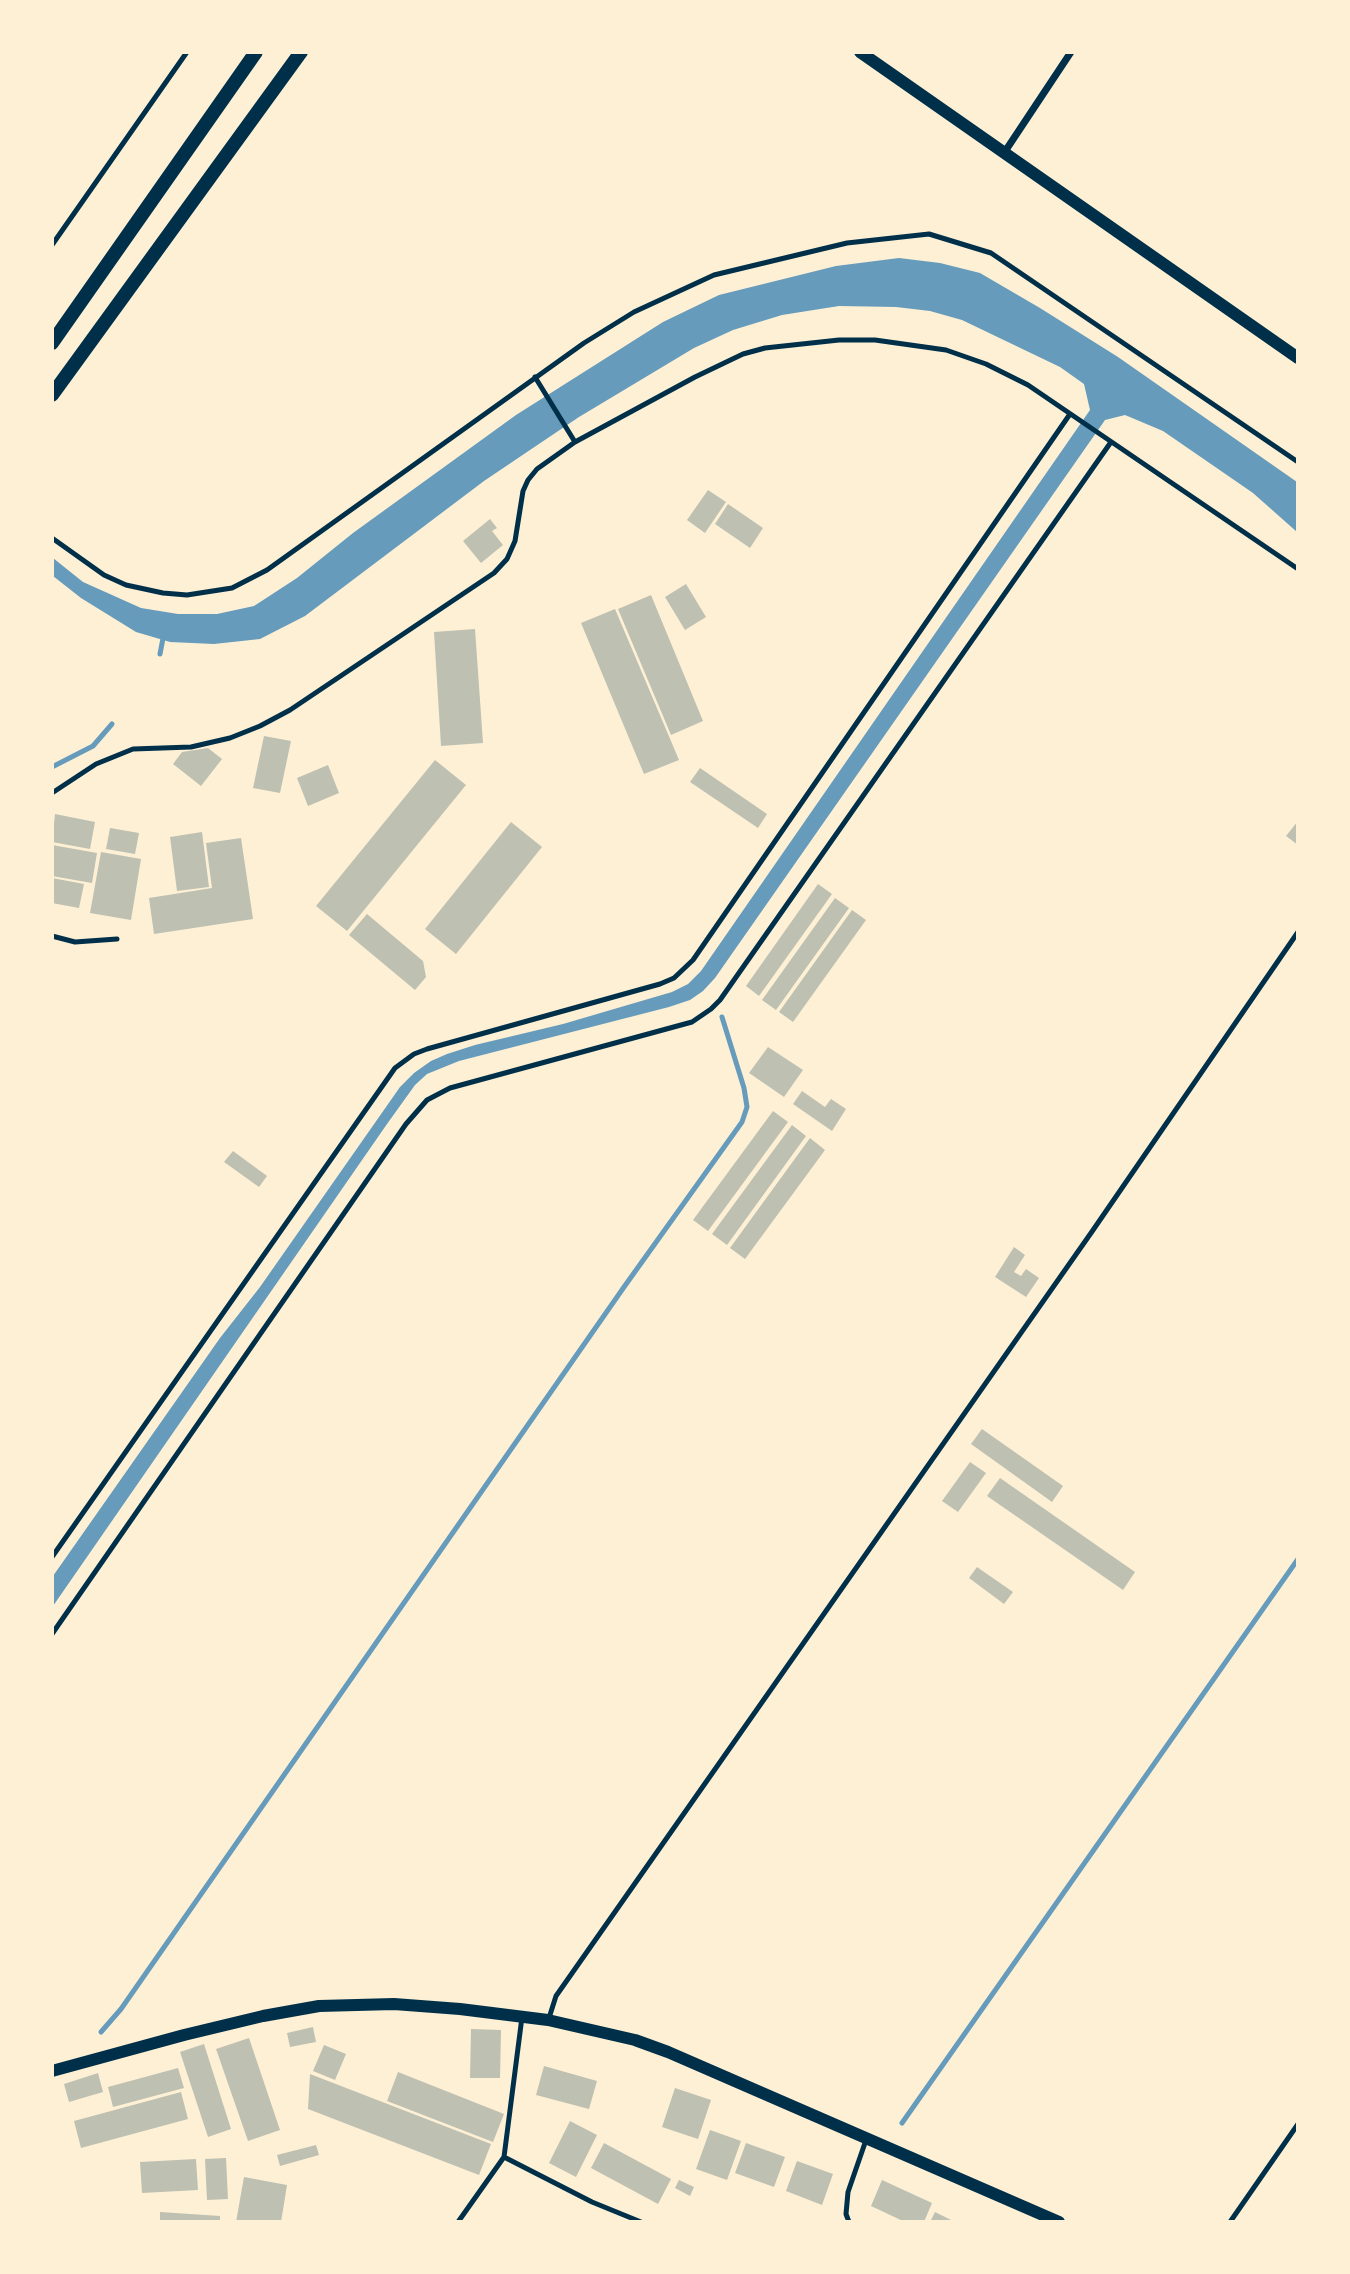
<!DOCTYPE html>
<style>
body{margin:0}
#map{position:relative;width:1350px;height:2274px;overflow:hidden;background:#fdf0d5;font-family:Mulish,sans-serif}
canvas{display:block}
.frame{position:absolute;inset:0;border:54px solid #fdf0d5;pointer-events:none}
</style>
<div id="map">
<canvas width="1350" height="2274"></canvas>
<div class="frame"></div>
</div>
<script>
const ctx = document.querySelector('canvas').getContext('2d');
ctx.lineJoin = 'round';
function fill(path, color) { ctx.fillStyle = color; ctx.fill(path, 'evenodd'); }
const shape = rows => new Path2D(rows.map(r => 'M' + r).join(''));
function strokePath(path, color, width, dash) { ctx.strokeStyle = color; ctx.lineWidth = width; ctx.lineCap = dash ? 'butt' : 'round'; ctx.setLineDash(dash || []); ctx.stroke(path); }
fill(shape([
 [899,258,940,263,980,273,1040,308,1118,357,1297,482,1297,532,1253,493,1163,431,1125,415,1105,420,715,978,703,991,690,1000,669,1007,459,1061,427,1074,415,1085,387,1124,53,1606,53,1576,220,1338,260,1287,400,1087,414,1073,431,1061,447,1054,475,1045,563,1024,672,992,688,984,701,971,1090,410,1084,384,1060,367,962,320,930,311,896,307,839,306,782,315,733,330,694,348,579,417,484,481,305,616,260,639,214,644,170,642,136,632,81,598,53,576,53,558,83,582,141,608,178,614,217,614,254,606,297,578,353,533,516,415,663,322,719,295,836,266]
]), '#669bbc');
strokePath(shape([
 [160,654,164,633],
 [52,767,93,746,112,724],
 [101,2032,121,2009,624,1287,742,1122,747,1107,744,1088,722,1017],
 [902,2123,1298,1559]
]), '#669bbc', 5);
fill(shape([
 [708,490,726,502,705,533,687,520],
 [728,504,763,528,750,548,715,524],
 [490,519,497,528,492,531,503,545,481,563,463,541],
 [686,584,706,617,685,630,665,597],
 [651,595,703,721,671,735,618,609],
 [615,609,679,760,644,774,581,623],
 [475,629,483,743,441,746,434,632],
 [264,736,291,741,280,793,253,788],
 [208,748,222,759,201,786,173,764,182,752],
 [435,760,466,785,347,931,316,906],
 [328,765,339,793,308,806,297,778],
 [700,768,767,814,758,828,690,782],
 [55,814,95,822,90,849,52,842],
 [1298,821,1298,845,1286,836],
 [511,822,542,847,456,954,425,929],
 [110,828,139,833,135,854,106,849],
 [202,832,209,887,177,891,170,837],
 [241,838,253,919,154,934,149,898,212,888,206,843],
 [52,845,97,853,92,883,52,876],
 [101,852,141,859,131,920,90,913],
 [52,878,84,884,79,908,52,903],
 [818,884,832,894,759,996,746,986],
 [835,898,849,908,776,1010,762,1000],
 [852,910,866,920,793,1022,779,1012],
 [367,914,423,961,426,977,415,990,349,935],
 [768,1047,803,1070,784,1097,749,1073],
 [802,1091,825,1107,831,1099,846,1109,832,1131,793,1104],
 [773,1111,788,1122,708,1231,693,1220],
 [792,1125,806,1136,727,1245,712,1234],
 [810,1138,825,1150,745,1259,730,1248],
 [233,1151,267,1176,259,1187,224,1162],
 [1014,1247,1025,1255,1014,1272,1021,1276,1026,1269,1039,1278,1026,1297,995,1277],
 [982,1429,1063,1486,1052,1502,971,1444],
 [970,1462,986,1473,958,1512,942,1501],
 [1000,1478,1135,1572,1123,1590,987,1496],
 [977,1567,1013,1592,1004,1604,969,1578],
 [313,2027,316,2042,290,2047,287,2033],
 [471,2029,501,2030,500,2078,470,2078],
 [249,2038,280,2130,248,2141,216,2049],
 [204,2044,231,2129,208,2137,180,2052],
 [324,2045,346,2054,335,2080,313,2071],
 [544,2066,597,2081,589,2109,536,2095],
 [178,2068,184,2088,113,2107,108,2087],
 [398,2072,504,2114,493,2142,387,2101],
 [98,2073,103,2092,69,2102,64,2084],
 [310,2074,491,2144,479,2175,308,2109],
 [675,2088,711,2100,698,2139,662,2127],
 [181,2092,188,2119,81,2148,74,2121],
 [570,2121,597,2135,576,2177,549,2163],
 [710,2130,741,2141,727,2180,696,2169],
 [604,2143,671,2179,658,2204,591,2168],
 [746,2143,785,2157,774,2187,735,2173],
 [316,2145,319,2155,280,2166,277,2155],
 [226,2158,228,2199,207,2200,205,2159],
 [196,2159,198,2190,142,2193,140,2162],
 [797,2161,833,2174,822,2205,786,2191],
 [244,2177,287,2185,281,2222,236,2222],
 [679,2180,694,2187,690,2196,675,2188],
 [882,2180,932,2203,924,2222,905,2222,871,2206],
 [160,2212,220,2216,220,2222,160,2222],
 [935,2212,955,2222,930,2222]
]), '#bec0b2');
strokePath(shape([
 [52,245,187,52],
 [535,377,575,442],
 [52,538,104,575,126,585,163,593,187,595,232,588,267,570,584,343,634,312,714,275,847,243,929,234,991,253,1298,462],
 [52,793,96,764,133,749,191,747,230,738,260,726,290,710,494,573,507,559,515,541,523,491,528,480,537,469,575,442,695,377,743,354,765,348,839,340,875,340,946,350,986,364,1028,385,1298,569],
 [52,936,75,942,117,939],
 [52,1557,395,1068,414,1054,427,1049,660,984,674,978,693,960,1070,414],
 [52,1634,406,1124,427,1100,450,1088,692,1022,711,1009,720,1000,1111,442],
 [549,2018,556,1996,1091,1233,1298,932],
 [504,2157,592,2202,641,2222],
 [458,2222,504,2157,522,2017],
 [849,2222,846,2214,848,2192,866,2140],
 [1230,2222,1298,2124]
]), '#003049', 5);
strokePath(shape([
 [1004,153,1071,52]
]), '#003049', 7);
strokePath(shape([
 [860,52,1298,358],
 [52,2071,184,2035,263,2016,319,2006,394,2004,460,2009,548,2020,635,2040,668,2052,1059,2222]
]), '#003049', 12);
strokePath(shape([
 [52,343,256,52],
 [52,395,301,52]
]), '#003049', 14);
</script>
